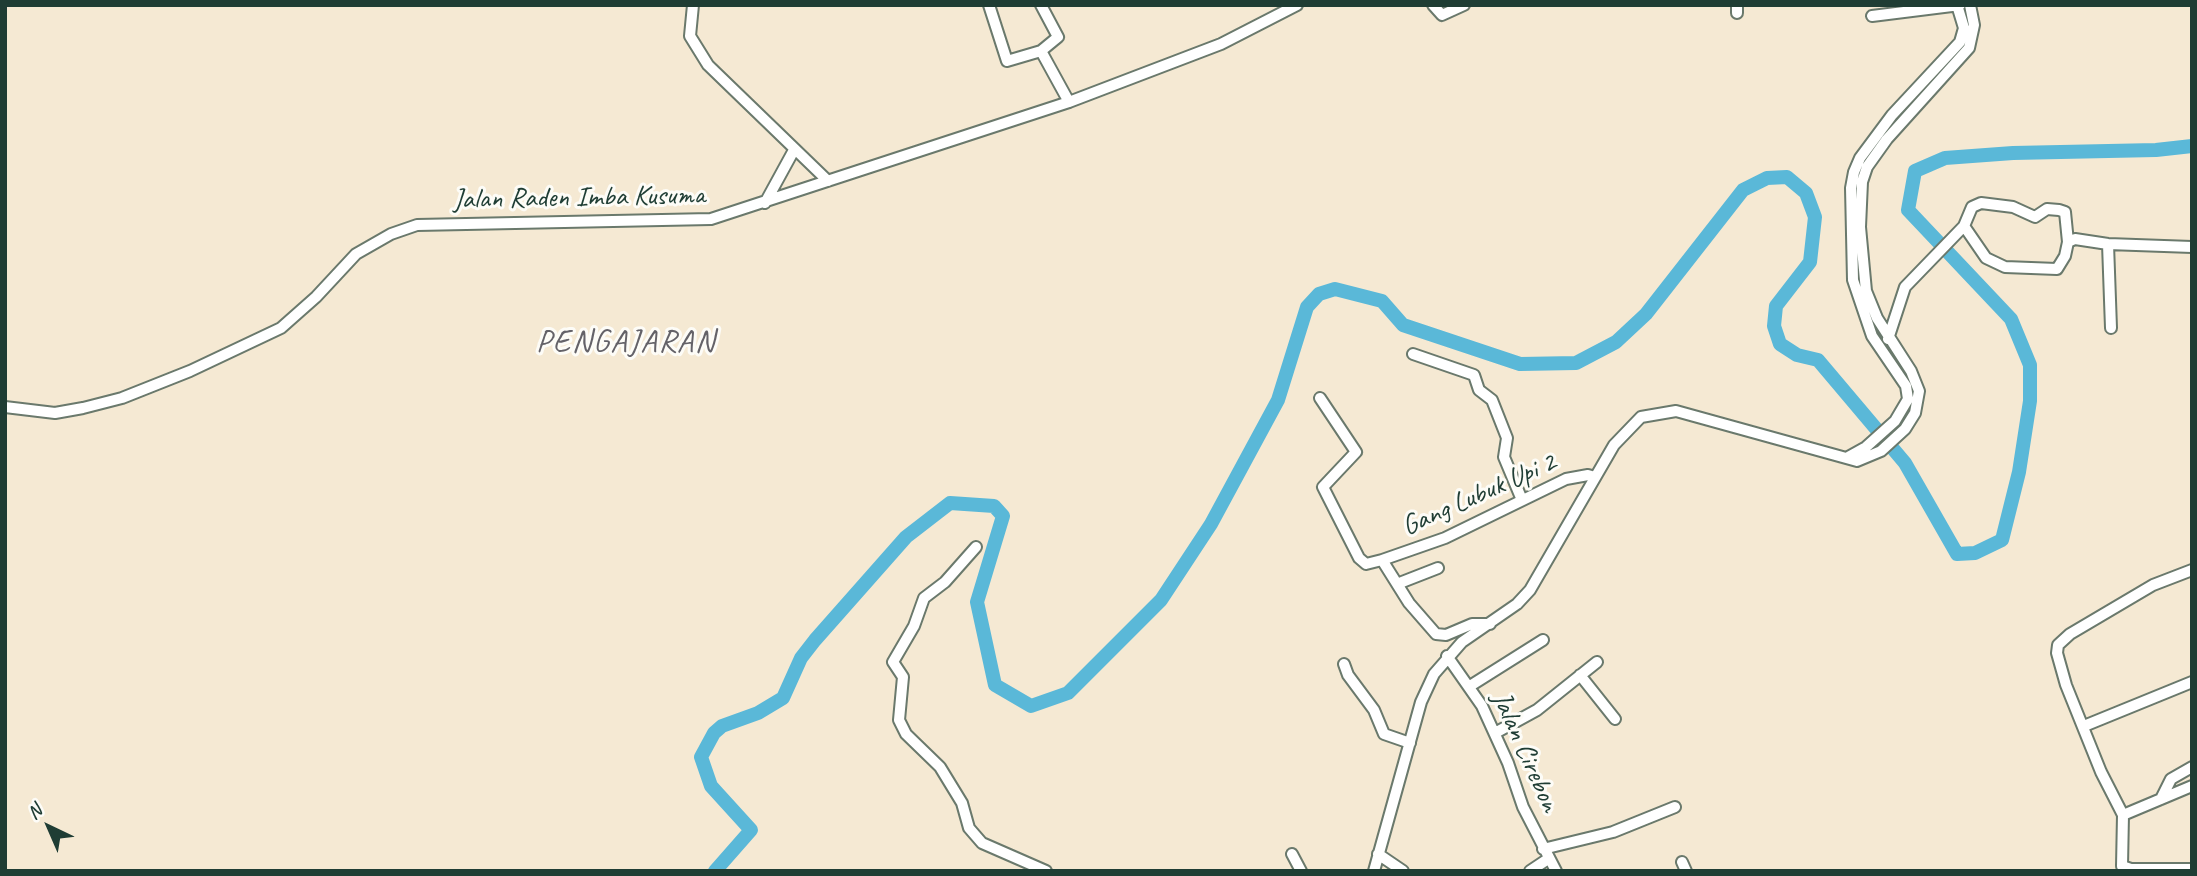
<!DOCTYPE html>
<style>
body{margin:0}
#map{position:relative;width:2197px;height:876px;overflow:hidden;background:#f5e9d3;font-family:Caveat,sans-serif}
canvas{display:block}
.frame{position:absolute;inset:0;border:7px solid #1f3d34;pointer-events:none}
.north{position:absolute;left:14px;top:792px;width:70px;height:70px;-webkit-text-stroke:5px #fdfcf7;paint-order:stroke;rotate:316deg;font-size:19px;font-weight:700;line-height:28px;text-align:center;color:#1f3d34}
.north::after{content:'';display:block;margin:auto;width:24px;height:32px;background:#1f3d34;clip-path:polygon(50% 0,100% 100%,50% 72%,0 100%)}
</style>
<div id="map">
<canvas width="2197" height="876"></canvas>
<div class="frame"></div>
<div class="north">N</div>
</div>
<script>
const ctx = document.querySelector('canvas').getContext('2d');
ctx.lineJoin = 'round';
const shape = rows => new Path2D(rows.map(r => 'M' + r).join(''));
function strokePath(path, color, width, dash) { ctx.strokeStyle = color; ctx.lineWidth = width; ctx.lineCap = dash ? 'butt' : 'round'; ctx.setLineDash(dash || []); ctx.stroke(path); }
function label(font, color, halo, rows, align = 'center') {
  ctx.font = font + ' Caveat,sans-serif'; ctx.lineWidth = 6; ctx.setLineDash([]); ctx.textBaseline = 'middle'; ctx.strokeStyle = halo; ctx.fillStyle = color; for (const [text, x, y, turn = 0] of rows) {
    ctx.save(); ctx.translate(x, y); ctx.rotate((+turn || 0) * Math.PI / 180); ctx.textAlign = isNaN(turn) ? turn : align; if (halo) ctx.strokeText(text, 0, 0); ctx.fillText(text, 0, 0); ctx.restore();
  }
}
strokePath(shape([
 [715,871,751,830,711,786,701,757,714,733,722,726,758,713,783,698,801,658,815,640,906,537,950,503,994,506,1003,516,977,602,995,685,1031,706,1068,693,1161,600,1211,524,1278,400,1307,307,1319,294,1335,289,1382,301,1403,325,1520,364,1576,363,1616,342,1646,314,1743,190,1767,178,1787,177,1806,193,1815,217,1810,262,1776,306,1774,326,1780,344,1797,355,1818,360,1905,463,1957,554,1975,553,2002,540,2019,472,2030,401,2030,365,2011,319,1908,210,1915,171,1945,158,2013,153,2156,150,2192,146]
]), '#5ab8d8', 14);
const minor = shape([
 [693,5,690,36,708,65,828,181],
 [989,5,1007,61,1041,51,1058,37,1041,5],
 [1433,5,1442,15,1464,5],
 [1737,5,1737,13],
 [1872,16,1960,5],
 [1041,51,1069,102],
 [765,203,794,150],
 [1964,226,1972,207,1981,203,2013,207,2035,217,2047,209,2059,210,2065,212,2068,242],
 [2108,244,2111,328],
 [1888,339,1905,287,1964,226,1986,258,2005,267,2057,269,2065,256,2068,242,2075,239,2108,244,2192,247],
 [1413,354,1474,375,1479,390,1492,400,1507,438,1504,457,1522,500],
 [1320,398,1356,452,1323,487,1359,558,1366,564,1382,560,1409,603,1436,634,1446,635,1472,624,1490,624],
 [5,407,55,413,83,408,122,398,190,371,281,328,316,297,356,254,391,234,417,225,711,219,1069,102,1221,44,1297,5],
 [1848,457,1866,447,1895,421,1908,399,1906,386,1872,336,1853,280,1851,188,1854,172,1860,158,1892,115,1960,42,1964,28,1957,5],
 [976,547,945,582,924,598,914,626,893,662,903,677,899,720,906,734,940,767,962,803,969,828,982,843,1046,871],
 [1382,560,1445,538,1566,479,1588,475,1595,477],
 [2192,570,2153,585,2070,634,2058,645,2057,653,2066,685,2101,772,2123,815,2122,866,2131,869,2192,869],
 [1397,584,1438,568],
 [1447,656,1482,706,1508,763,1523,807,1556,871],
 [1344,664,1348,675,1374,710,1384,734,1410,743],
 [1580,675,1615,719],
 [1470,686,1543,640],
 [2084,726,2192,682],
 [1495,733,1537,710,1597,662],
 [2161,799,2171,779,2192,767],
 [2123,815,2192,786],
 [1543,849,1613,832,1675,807],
 [1292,854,1301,871],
 [1378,854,1403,871],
 [1682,862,1686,871],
 [1374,871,1421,702,1434,674,1462,642,1517,604,1530,590,1614,445,1641,417,1676,411,1857,461,1881,451,1905,429,1915,413,1919,391,1911,371,1877,318,1866,291,1860,227,1862,182,1867,167,1887,139,1969,48,1974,25,1970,5],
 [1530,871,1548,859]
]);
strokePath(minor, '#6a796c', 14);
strokePath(minor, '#fff', 10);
label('28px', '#1f3d34', '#fdfcf7', [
 ["Jalan Raden Imba Kusuma",579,198,-1],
 ["Gang Lubuk Upi 2",1479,495,-24],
 ["Jalan Cirebon",1525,752,66]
]);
ctx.letterSpacing = '2px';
label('32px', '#646268', '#fdfcf7', [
 ["PENGAJARAN",626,343]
]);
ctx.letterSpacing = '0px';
</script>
